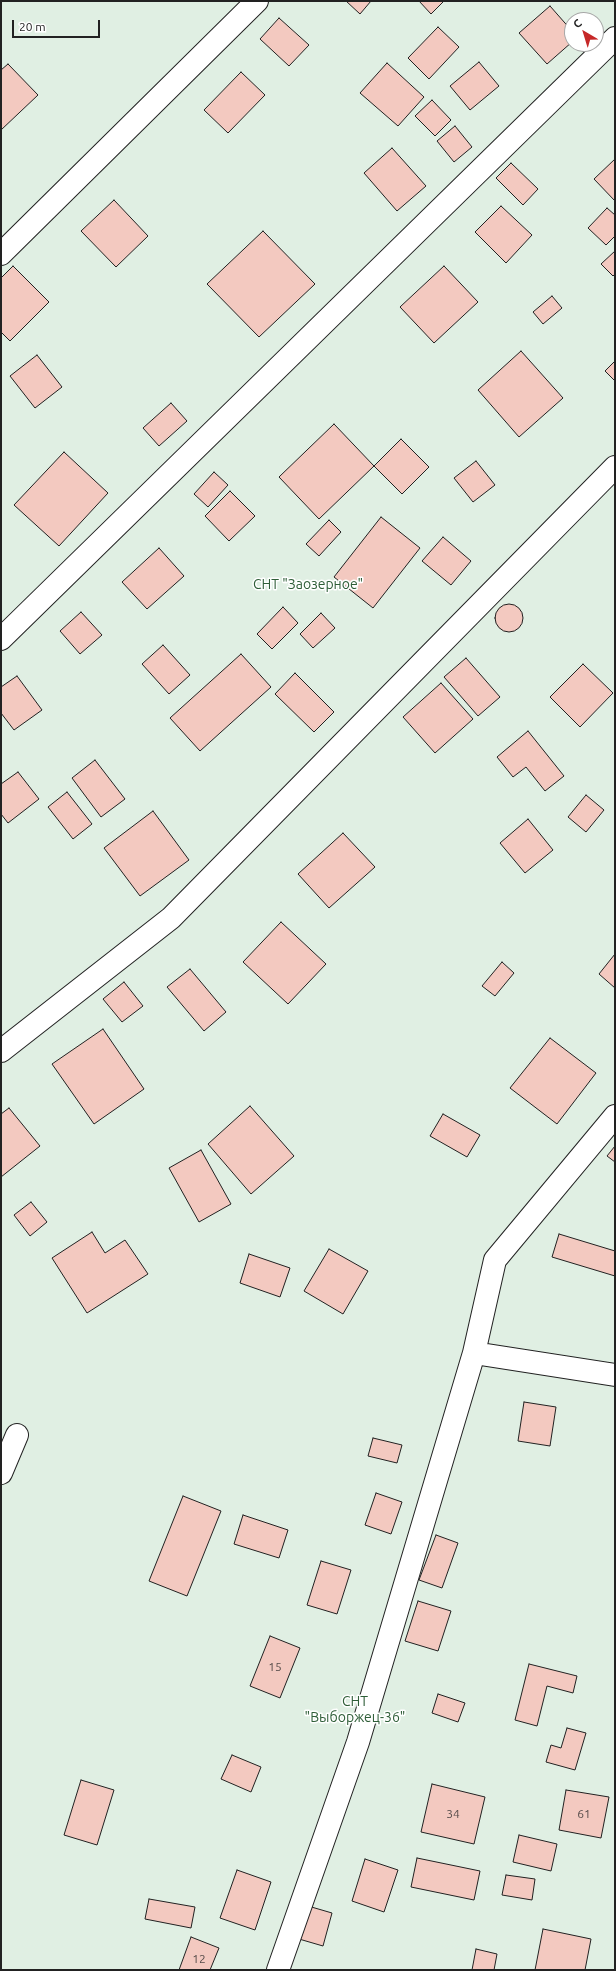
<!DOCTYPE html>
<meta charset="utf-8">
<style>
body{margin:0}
#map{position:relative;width:616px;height:1971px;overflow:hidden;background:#fff;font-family:Ubuntu,sans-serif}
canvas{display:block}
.frame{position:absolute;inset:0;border:2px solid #222;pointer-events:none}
.north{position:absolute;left:564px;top:12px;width:40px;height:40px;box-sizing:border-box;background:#fff;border:1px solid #a7a7a7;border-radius:50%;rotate:322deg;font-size:11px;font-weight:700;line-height:16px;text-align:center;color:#222}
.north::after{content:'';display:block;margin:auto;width:14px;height:18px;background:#c62828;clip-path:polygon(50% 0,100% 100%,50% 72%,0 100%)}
.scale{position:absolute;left:12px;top:20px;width:88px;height:18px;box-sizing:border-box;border:2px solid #222;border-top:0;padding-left:5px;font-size:12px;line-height:14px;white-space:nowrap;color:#222;-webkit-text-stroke:3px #fff;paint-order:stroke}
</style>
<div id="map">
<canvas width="616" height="1971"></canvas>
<div class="frame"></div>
<div class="north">С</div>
<div class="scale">20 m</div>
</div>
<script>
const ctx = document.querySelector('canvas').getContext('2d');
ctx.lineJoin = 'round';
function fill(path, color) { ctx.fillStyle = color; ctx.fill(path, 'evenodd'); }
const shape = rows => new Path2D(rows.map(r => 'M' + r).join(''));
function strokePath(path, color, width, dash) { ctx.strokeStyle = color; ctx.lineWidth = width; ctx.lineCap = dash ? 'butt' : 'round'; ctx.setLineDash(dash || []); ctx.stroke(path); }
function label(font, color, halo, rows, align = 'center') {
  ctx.font = font + ' Ubuntu,sans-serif'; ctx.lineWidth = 3; ctx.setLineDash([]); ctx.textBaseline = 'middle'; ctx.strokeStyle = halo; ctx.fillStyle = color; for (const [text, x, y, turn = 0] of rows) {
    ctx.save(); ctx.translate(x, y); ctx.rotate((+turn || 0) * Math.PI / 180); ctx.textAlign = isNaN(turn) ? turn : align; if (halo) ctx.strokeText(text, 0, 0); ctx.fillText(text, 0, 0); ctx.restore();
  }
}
const green = shape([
 [1,1,615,1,615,1970,1,1970,1,1],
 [572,20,596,20,596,44,572,44,572,20]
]);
fill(green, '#e0efe3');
strokePath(green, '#6f6f6f', 1);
const building = shape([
 [346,1,371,1,360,14,346,1],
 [419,1,444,1,431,14,419,1],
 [550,6,572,31,572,42,547,64,519,33,550,6],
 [279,18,309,45,289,66,260,39,279,18],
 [438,27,459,47,429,79,408,58,438,27],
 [479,62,499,86,470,110,450,86,479,62],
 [387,63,424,97,398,126,360,93,387,63],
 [8,64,38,95,1,130,1,70,8,64],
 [241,72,265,95,228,133,204,110,241,72],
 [432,100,451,120,435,136,415,116,432,100],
 [455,126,472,147,454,162,437,141,455,126],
 [392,148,426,186,397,211,364,173,392,148],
 [615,159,615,201,594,179,615,159],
 [511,163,538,189,523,205,496,178,511,163],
 [114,200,148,236,116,267,81,231,114,200],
 [501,206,532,235,506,263,475,232,501,206],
 [607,208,615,215,615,236,606,245,588,228,607,208],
 [263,231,315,284,259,337,207,284,263,231],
 [615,251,615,274,613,276,601,264,615,251],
 [13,266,49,302,10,341,1,332,1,278,13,266],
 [444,266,478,302,434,343,400,307,444,266],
 [552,296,562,308,543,324,533,312,552,296],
 [521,351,563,398,519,437,478,390,521,351],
 [37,355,62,387,35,408,10,376,37,355],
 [615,361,615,381,605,371,615,361],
 [171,403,187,421,159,446,143,428,171,403],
 [334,424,374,466,319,519,279,477,334,424],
 [401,439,429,467,402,494,374,466,401,439],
 [64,452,108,493,59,546,14,505,64,452],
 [476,461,495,485,473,502,454,478,476,461],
 [214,472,228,485,208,507,194,494,214,472],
 [230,491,255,516,229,541,205,516,230,491],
 [381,517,420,548,373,608,334,577,381,517],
 [329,520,341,532,319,556,306,544,329,520],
 [443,537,471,561,451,585,422,561,443,537],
 [159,548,184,576,147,609,122,582,159,548],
 '495 618a14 14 0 1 1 28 0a14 14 0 1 1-28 0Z',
 [283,607,298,623,272,649,257,634,283,607],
 [81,612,102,635,80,654,60,631,81,612],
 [321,613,335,628,313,648,300,634,321,613],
 [163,645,190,675,169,694,142,664,163,645],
 [241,654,271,687,200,751,170,718,241,654],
 [466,658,500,697,478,716,444,677,466,658],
 [583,664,613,693,580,727,550,697,583,664],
 [295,673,334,712,314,732,275,694,295,673],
 [17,676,42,710,14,730,1,713,1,687,17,676],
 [441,683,473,719,435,753,403,717,441,683],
 [528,731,564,776,545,791,526,767,513,777,497,757,528,731],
 [95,760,125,799,101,817,72,778,95,760],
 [18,772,39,799,8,823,1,814,1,784,18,772],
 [67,792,92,824,73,839,48,807,67,792],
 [586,795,604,810,586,832,568,817,586,795],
 [153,811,189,860,140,896,104,848,153,811],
 [528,819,553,850,525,873,500,843,528,819],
 [343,833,375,867,329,908,298,874,343,833],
 [281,922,326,964,288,1004,243,962,281,922],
 [615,954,615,988,599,974,615,954],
 [502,962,514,973,495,996,482,986,502,962],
 [190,969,226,1012,204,1031,167,987,190,969],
 [124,982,143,1006,122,1022,103,999,124,982],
 [103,1029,144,1089,94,1124,52,1064,103,1029],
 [550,1038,596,1073,557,1124,510,1088,550,1038],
 [250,1106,294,1156,251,1194,208,1144,250,1106],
 [9,1108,40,1146,1,1177,1,1114,9,1108],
 [443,1114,480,1135,467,1157,430,1136,443,1114],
 [615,1146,615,1162,607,1156,615,1146],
 [201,1150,231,1204,199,1222,169,1168,201,1150],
 [31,1202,47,1222,30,1236,14,1215,31,1202],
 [92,1232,105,1253,125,1240,148,1274,87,1313,52,1258,92,1232],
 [559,1234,615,1251,615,1276,552,1257,559,1234],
 [329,1249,368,1271,343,1314,304,1291,329,1249],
 [249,1254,290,1268,280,1297,240,1283,249,1254],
 [524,1402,556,1407,550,1446,518,1441,524,1402],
 [373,1438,402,1445,397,1463,368,1456,373,1438],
 [376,1493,402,1502,391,1534,365,1525,376,1493],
 [183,1496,221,1511,187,1596,149,1581,183,1496],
 [243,1515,288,1530,279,1558,234,1544,243,1515],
 [436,1535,458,1543,442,1588,419,1580,436,1535],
 [321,1561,351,1570,337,1614,307,1605,321,1561],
 [418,1601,451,1611,438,1651,405,1641,418,1601],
 [270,1636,300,1648,280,1698,250,1686,270,1636],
 [529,1664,577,1676,573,1693,547,1686,537,1726,515,1720,529,1664],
 [438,1694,465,1703,458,1722,432,1713,438,1694],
 [567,1728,586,1733,575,1770,546,1762,551,1745,561,1748,567,1728],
 [232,1755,261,1767,251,1792,221,1779,232,1755],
 [81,1780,114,1790,97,1845,64,1835,81,1780],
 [432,1784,485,1797,474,1844,421,1832,432,1784],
 [566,1790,609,1797,601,1838,559,1830,566,1790],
 [519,1835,557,1844,551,1871,513,1862,519,1835],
 [417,1858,480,1871,474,1900,411,1887,417,1858],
 [365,1859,398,1870,384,1912,352,1901,365,1859],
 [237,1870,271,1882,255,1930,220,1918,237,1870],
 [506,1875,535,1879,532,1900,502,1895,506,1875],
 [149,1899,195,1907,191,1928,145,1919,149,1899],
 [308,1906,332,1913,323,1946,299,1939,308,1906],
 [543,1929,591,1939,585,1970,535,1970,543,1929],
 [191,1937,219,1948,210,1970,179,1970,191,1937],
 [476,1949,497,1954,494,1970,472,1970,476,1949]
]);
fill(building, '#f3c9c0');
strokePath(building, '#222', 1);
const minor = shape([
 [1,254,257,1],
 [1,639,615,38],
 [1,1051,171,918,615,467],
 [474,1353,615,1375],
 [1,1473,17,1435],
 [278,1970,358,1742,474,1353,495,1260,615,1116]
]);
strokePath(minor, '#222', 24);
strokePath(minor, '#fff', 22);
label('12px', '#564c4a', null, [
 ["15",275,1667],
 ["34",453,1814],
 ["61",584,1814],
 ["12",199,1959]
]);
label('14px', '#2f5e38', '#fff', [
 ["СНТ \"Заозерное\"",308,584],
 ["СНТ",355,1701],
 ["\"Выборжец-36\"",355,1717]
]);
</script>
